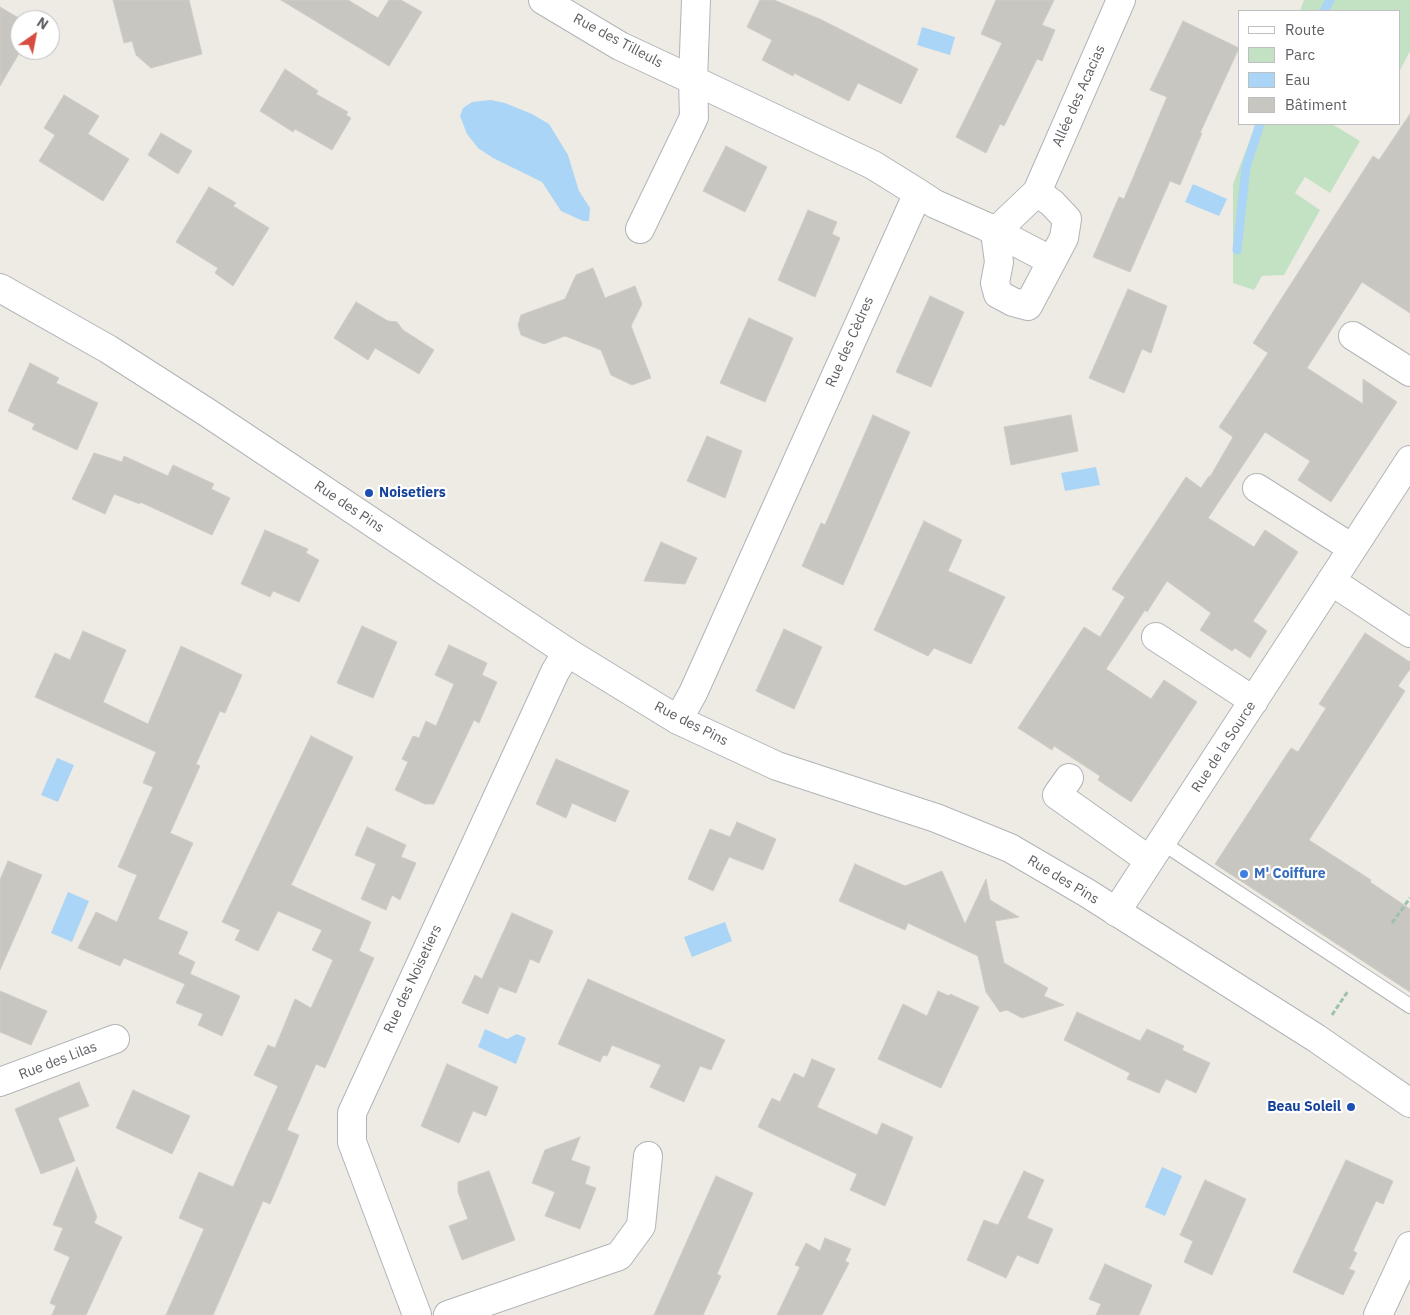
<!DOCTYPE html>
<meta charset="utf-8">
<style>
body{margin:0}
#map{position:relative;width:1410px;height:1315px;overflow:hidden;background:#edebe4;font-family:"IBM Plex Sans",sans-serif}
canvas{display:block}
.legend{position:absolute;left:1238px;top:10px;width:162px;height:115px;box-sizing:border-box;background:#fff;border:1px solid #bebfc1;margin:0;padding:6px 9px;list-style:none;font-size:15px;color:#5c5f63}
.legend li{display:flex;align-items:center;gap:10px;height:25px}
.legend b{width:25px;border:1px solid #bebfc1}
.north{position:absolute;left:10px;top:10px;width:50px;height:50px;box-sizing:border-box;background:#fff;border:1px solid #bebfc1;border-radius:50%;rotate:33deg;font-size:14px;font-weight:700;line-height:20px;text-align:center;color:#5c5f63}
.north::after{content:'';display:block;margin:auto;width:18px;height:22px;background:#d74c40;clip-path:polygon(50% 0,100% 100%,50% 72%,0 100%)}
</style>
<div id="map">
<canvas width="1410" height="1315"></canvas>
<ul class="legend">
<li><b style="height:6px;background:#fff"></b>Route</li>
<li><b style="height:14px;background:#c3e2c3"></b>Parc</li>
<li><b style="height:14px;background:#abd5f6"></b>Eau</li>
<li><b style="height:14px;background:#c8c6c0"></b>Bâtiment</li>
</ul>
<div class="north">N</div>
</div>
<script>
const ctx = document.querySelector('canvas').getContext('2d');
ctx.lineJoin = 'round';
function fill(path, color) { ctx.fillStyle = color; ctx.fill(path, 'evenodd'); }
const shape = rows => new Path2D(rows.map(r => 'M' + r).join(''));
function strokePath(path, color, width, dash) { ctx.strokeStyle = color; ctx.lineWidth = width; ctx.lineCap = dash ? 'butt' : 'round'; ctx.setLineDash(dash || []); ctx.stroke(path); }
function label(font, color, halo, rows, align = 'center') {
  ctx.font = font + ' "IBM Plex Sans",sans-serif'; ctx.lineWidth = 4.5; ctx.setLineDash([]); ctx.textBaseline = 'middle'; ctx.strokeStyle = halo; ctx.fillStyle = color; for (const [text, x, y, turn = 0] of rows) {
    ctx.save(); ctx.translate(x, y); ctx.rotate((+turn || 0) * Math.PI / 180); ctx.textAlign = isNaN(turn) ? turn : align; if (halo) ctx.strokeText(text, 0, 0); ctx.fillText(text, 0, 0); ctx.restore();
  }
}
fill(shape([
 [1304,0,1410,0,1410,51,1399,72,1399,11,1300,11],
 [1256,124,1332,124,1360,141,1330,193,1305,177,1295,193,1320,210,1284,275,1262,276,1254,290,1233,283,1233,184]
]), '#c3e2c3');
fill(shape([
 [922,27,955,37,950,55,917,45],
 [491,100,505,103,532,114,549,124,568,155,579,191,590,208,589,221,583,221,561,211,542,182,493,158,478,148,467,134,460,116,463,108,472,102],
 [1193,184,1227,199,1219,216,1185,202],
 [1096,467,1100,485,1065,491,1061,473],
 [57,758,74,765,58,802,41,795],
 [68,892,89,901,72,942,51,933],
 [725,922,732,941,692,957,684,937],
 [485,1029,507,1039,517,1034,526,1038,516,1064,478,1047],
 [1162,1167,1182,1176,1165,1216,1145,1207]
]), '#abd5f6');
strokePath(shape([
 [1324,11,1330,0],
 [1237,250,1246,167,1260,124]
]), '#abd5f6', 9);
const building = shape([
 [113,0,189,0,202,54,151,68,136,55,132,41,124,43,113,0],
 [281,0,348,0,378,18,389,0,401,0,422,12,389,66,281,0],
 [760,0,774,0,822,20,918,69,901,104,858,83,849,101,794,73,793,76,762,60,772,40,747,27,760,0],
 [996,0,1054,0,1042,25,1055,30,1042,61,1037,59,1004,126,1000,124,986,153,956,137,1002,43,981,34,996,0],
 [0,7,22,20,20,20,21,50,0,86,0,7],
 [1183,21,1239,48,1200,133,1202,133,1180,185,1170,181,1130,272,1093,257,1119,197,1124,199,1167,97,1150,90,1183,21],
 [285,69,318,91,316,94,348,112,346,115,351,118,332,150,295,129,293,132,260,111,285,69],
 [64,95,99,116,88,134,129,159,103,201,39,161,55,135,44,128,64,95],
 [1410,114,1410,313,1362,282,1307,368,1363,404,1363,379,1397,402,1331,502,1298,480,1310,461,1265,432,1208,518,1254,547,1265,530,1298,552,1253,621,1267,631,1250,658,1235,648,1232,651,1200,630,1211,613,1167,581,1147,612,1145,610,1106,669,1151,699,1164,680,1197,702,1131,802,1098,780,1100,776,1054,746,1052,750,1018,728,1084,627,1100,637,1125,597,1112,589,1186,477,1201,488,1209,476,1210,477,1233,437,1219,427,1268,353,1253,343,1373,156,1379,160,1410,114],
 [161,133,192,151,178,174,148,155,161,133],
 [726,146,767,167,745,212,703,191,726,146],
 [209,187,236,203,233,206,269,228,233,286,215,273,218,268,176,242,209,187],
 [808,210,837,222,832,234,840,238,815,297,778,280,808,210],
 [593,268,605,298,635,286,642,304,631,326,651,378,632,385,611,375,601,350,565,336,544,344,521,335,518,325,521,315,565,299,576,275,593,268],
 [1128,289,1167,306,1151,353,1142,349,1124,393,1089,378,1128,289],
 [930,296,964,312,931,387,896,372,930,296],
 [356,302,388,321,397,322,403,330,434,350,419,374,375,348,368,360,334,338,356,302],
 [749,318,793,338,765,402,720,383,749,318],
 [30,363,59,378,56,383,98,403,77,450,32,429,35,424,8,411,30,363],
 [873,415,910,432,843,585,802,566,821,523,825,525,873,415],
 [1071,415,1078,451,1011,465,1004,427,1071,415],
 [707,436,742,451,725,498,687,481,707,436],
 [94,453,122,462,124,456,168,476,173,465,214,484,211,489,230,498,212,535,140,502,140,504,114,494,105,514,72,499,94,453],
 [924,521,962,540,948,571,1005,597,971,664,934,648,928,656,874,630,924,521],
 [265,530,308,549,306,553,319,560,299,602,273,591,270,597,241,584,265,530],
 [661,542,697,558,685,584,644,581,661,542],
 [362,626,397,642,373,698,337,683,362,626],
 [784,629,822,647,794,709,756,691,784,629],
 [83,631,126,650,103,702,148,724,181,646,242,675,225,713,220,711,196,764,200,766,170,833,193,843,158,919,188,932,178,954,195,962,190,974,240,996,222,1036,198,1025,203,1014,176,1003,185,984,124,958,120,966,78,948,96,912,117,922,137,875,118,867,153,787,143,783,156,752,35,697,55,653,70,660,83,631],
 [1365,633,1410,662,1410,669,1398,686,1405,691,1309,840,1371,880,1370,882,1410,909,1410,992,1215,864,1291,748,1298,752,1326,708,1319,704,1365,633],
 [449,645,487,663,482,675,497,682,479,723,474,720,434,804,425,804,395,790,408,762,402,759,413,736,419,738,426,721,436,726,454,684,435,675,449,645],
 [311,736,353,757,291,885,371,922,359,951,374,958,325,1068,316,1064,287,1130,299,1135,291,1155,270,1204,263,1201,213,1315,166,1315,204,1229,179,1218,199,1172,233,1187,278,1086,254,1075,268,1045,275,1048,295,999,311,1008,333,960,312,950,322,930,278,911,258,951,235,940,240,930,222,922,311,736],
 [556,759,629,791,615,822,572,803,566,818,536,804,556,759],
 [737,822,776,839,763,870,729,857,713,891,688,879,710,829,730,837,737,822],
 [367,827,406,845,401,857,416,863,400,900,392,895,386,910,361,899,376,864,355,855,367,827],
 [8,861,42,875,0,970,0,880,8,861],
 [855,864,905,886,942,871,965,924,986,879,990,900,1019,917,995,921,1004,963,1048,988,1044,996,1064,1005,1022,1018,1007,1010,1000,1012,986,992,978,956,908,923,905,930,839,901,855,864],
 [512,913,553,931,539,963,530,959,516,993,497,986,499,987,488,1014,462,1003,475,975,482,979,512,913],
 [588,979,725,1040,711,1070,700,1066,684,1102,650,1087,661,1065,612,1045,607,1056,603,1055,600,1062,558,1044,588,979],
 [0,991,47,1011,31,1045,0,1032,0,991],
 [938,991,949,996,950,994,979,1007,941,1088,878,1059,903,1004,927,1016,938,991],
 [1077,1012,1140,1041,1147,1029,1184,1046,1182,1050,1210,1063,1196,1093,1166,1079,1159,1093,1127,1079,1130,1073,1064,1040,1077,1012],
 [812,1059,835,1069,817,1107,877,1135,882,1123,913,1137,885,1206,850,1190,857,1174,758,1127,772,1098,780,1102,794,1073,804,1078,812,1059],
 [447,1064,498,1087,486,1116,473,1111,459,1143,421,1126,447,1064],
 [79,1082,89,1106,58,1118,75,1161,41,1174,15,1109,79,1082],
 [133,1090,190,1116,172,1154,116,1128,133,1090],
 [580,1137,571,1160,590,1167,585,1184,596,1188,580,1229,545,1216,555,1192,532,1183,545,1150,580,1137],
 [1346,1160,1393,1181,1383,1204,1376,1201,1353,1251,1357,1253,1349,1269,1355,1271,1343,1295,1293,1272,1346,1160],
 [77,1167,97,1217,94,1223,122,1237,86,1315,52,1315,56,1306,50,1303,70,1257,54,1250,63,1228,53,1225,77,1167],
 [489,1171,515,1240,462,1260,449,1226,468,1219,458,1192,458,1182,489,1171],
 [1024,1171,1044,1180,1027,1218,1053,1229,1038,1264,1017,1255,1006,1278,967,1260,984,1220,998,1225,1024,1171],
 [716,1176,753,1193,717,1274,721,1276,703,1315,654,1315,716,1176],
 [1205,1180,1246,1199,1212,1275,1184,1262,1193,1241,1180,1235,1205,1180],
 [825,1238,851,1249,845,1261,849,1263,822,1315,777,1315,800,1267,795,1265,806,1243,820,1251,825,1238],
 [1105,1264,1152,1285,1139,1315,1096,1315,1101,1304,1089,1299,1105,1264]
]);
fill(building, '#c8c6c0');
strokePath(building, '#d1ccc3', 1);
const service = shape([
 [1161,842,1410,1006]
]);
const minor = shape([
 [543,0,620,46,693,80,694,117,640,229],
 [1037,192,1052,203,1067,219,1064,238,1028,306,1013,302,998,294,995,283,999,262,995,232,1037,192,1121,0],
 [918,193,935,204,985,226,1052,261],
 [1353,336,1410,372],
 [1257,488,1352,548],
 [1331,581,1410,633],
 [1156,637,1254,701],
 [678,720,693,693,918,193,873,165,693,80,696,0],
 [1069,778,1057,795,1149,860],
 [1116,912,1410,460],
 [0,1082,115,1039],
 [417,1315,352,1142,352,1113,555,672,567,652],
 [448,1315,619,1256,641,1226,648,1156],
 [1378,1315,1410,1246]
]);
const tertiary = shape([
 [0,288,108,349,208,413,567,652,678,720,777,766,936,818,1010,848,1087,893,1316,1038,1410,1103]
]);
strokePath(service, '#b1b4b7', 16);
strokePath(minor, '#b1b4b7', 30);
strokePath(tertiary, '#b1b4b7', 30);
strokePath(shape([
 [1392,923,1410,898],
 [1332,1015,1348,991]
]), '#9cc2a8', 3, [5, 2.5]);
strokePath(service, '#fff', 14);
strokePath(minor, '#fff', 28);
strokePath(tertiary, '#fff', 28);
for (const [x, y, r, color] of [
 [369,493,5,"#1a4fb4"],
 [1244,874,5,"#3f7fe0"],
 [1351,1107,5,"#1a4fb4"]
]) { const dot = new Path2D(); dot.arc(x, y, r, 0, 2 * Math.PI); ctx.fillStyle = color; ctx.fill(dot); strokePath(dot, '#fff', 2); }
label('14px', '#5c5f63', '#fff', [
 ["Rue des Tilleuls",618,41,28],
 ["Allée des Acacias",1079,96,-66],
 ["Rue des Cèdres",850,342,-66],
 ["Rue des Pins",349,507,34],
 ["Rue des Pins",691,724,27],
 ["Rue de la Source",1224,747,-57],
 ["Rue des Pins",1063,880,31],
 ["Rue des Noisetiers",413,979,-65],
 ["Rue des Lilas",58,1061,-21]
]);
label('bold 14px', '#164399', '#fff', [
 ["Noisetiers",379,493],
 ["Beau Soleil",1341,1107,"right"]
], 'left');
label('bold 14px', '#366cbe', '#fff', [
 ["M' Coiffure",1254,874]
], 'left');
</script>
